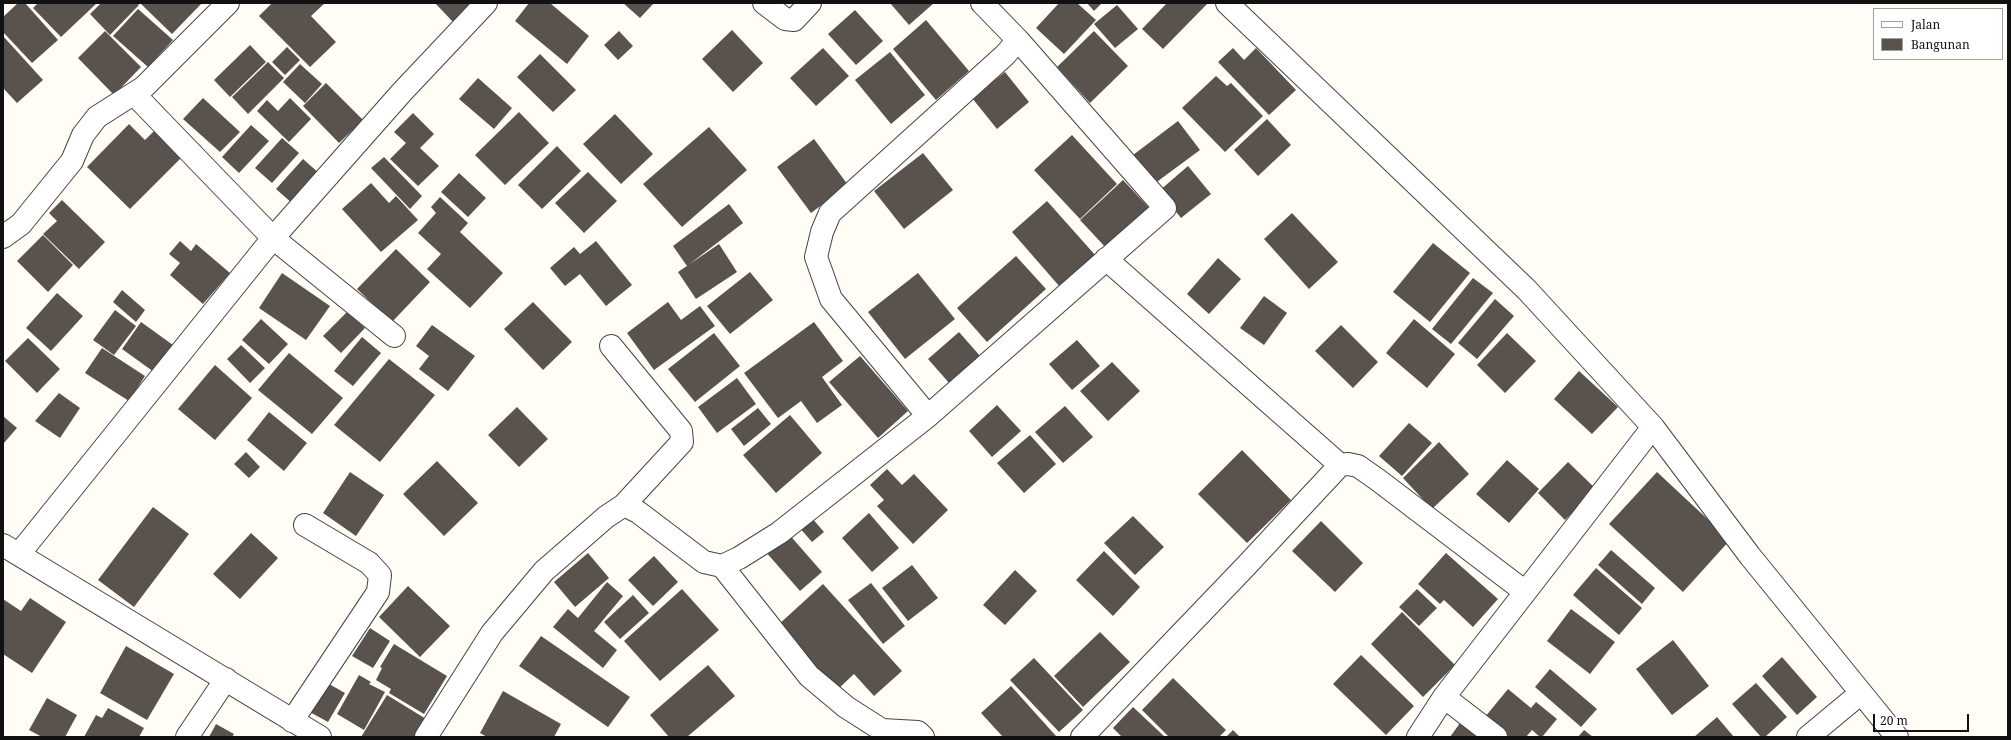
<!DOCTYPE html>
<style>
body{margin:0}
#map{position:relative;width:2011px;height:740px;overflow:hidden;background:#fffdf5;font-family:"Noto Serif",serif}
canvas{display:block}
.frame{position:absolute;inset:0;border:4px solid #111;pointer-events:none}
.legend{position:absolute;left:1873px;top:8px;width:130px;height:52px;box-sizing:border-box;background:#fff;border:1px solid #a0a0a0;margin:0;padding:5px 7px;list-style:none;font-size:12px;color:#111}
.legend li{display:flex;align-items:center;gap:8px;height:20px}
.legend b{width:20px;border:1px solid #a0a0a0}
.scale{position:absolute;left:1873px;top:714px;width:96px;height:18px;box-sizing:border-box;border:2px solid #111;border-top:0;padding-left:5px;font-size:12px;line-height:14px;white-space:nowrap;color:#111;-webkit-text-stroke:3px #fff;paint-order:stroke}
</style>
<div id="map">
<canvas width="2011" height="740"></canvas>
<div class="frame"></div>
<ul class="legend">
<li><b style="height:5px;background:#fff"></b>Jalan</li>
<li><b style="height:11px;background:#5a524d"></b>Bangunan</li>
</ul>
<div class="scale">20 m</div>
</div>
<script>
const ctx = document.querySelector('canvas').getContext('2d');
ctx.lineJoin = 'round';
function fill(path, color) { ctx.fillStyle = color; ctx.fill(path, 'evenodd'); }
const shape = rows => new Path2D(rows.map(r => 'M' + r).join(''));
function strokePath(path, color, width, dash) { ctx.strokeStyle = color; ctx.lineWidth = width; ctx.lineCap = dash ? 'butt' : 'round'; ctx.setLineDash(dash || []); ctx.stroke(path); }
fill(shape([
 [18,3,25,3,58,40,32,63,3,32,3,17],
 [38,3,97,3,61,37,33,8],
 [101,3,137,3,139,5,110,35,90,14],
 [140,3,202,3,172,34],
 [272,3,325,3,311,16,336,42,310,67,259,16],
 [435,3,472,3,453,22],
 [529,3,550,3,589,36,567,64,515,21],
 [623,3,654,3,640,18],
 [890,3,934,3,909,25],
 [1059,3,1077,3,1096,20,1064,54,1036,28],
 [1087,3,1102,3,1094,11],
 [1167,3,1208,3,1163,49,1142,29],
 [1117,5,1138,29,1115,48,1094,24],
 [138,9,173,40,148,67,113,36],
 [855,10,883,41,856,65,828,34],
 [926,20,969,71,936,100,893,49],
 [732,30,763,63,733,92,702,59],
 [105,31,141,67,114,95,78,58],
 [619,31,633,46,618,60,604,45],
 [1094,31,1128,66,1090,103,1057,67],
 [3,36,43,80,17,103,3,88],
 [250,45,266,62,230,97,214,80],
 [287,47,300,60,285,75,272,62],
 [823,48,849,76,816,106,790,78],
 [1233,48,1244,60,1256,48,1296,90,1269,115,1218,62],
 [890,52,925,95,891,124,855,80],
 [540,54,576,90,553,112,517,77],
 [268,62,284,78,248,114,232,97],
 [300,64,322,84,305,103,283,82],
 [1005,72,1029,102,997,129,972,98],
 [1216,76,1227,86,1231,83,1263,116,1225,152,1182,108],
 [478,78,512,108,494,129,459,99],
 [326,83,363,120,339,143,303,106],
 [203,98,240,132,220,152,183,119],
 [290,98,311,119,289,142,257,111,267,100,278,111],
 [519,112,549,143,505,185,475,155],
 [413,113,434,134,420,148,439,166,418,186,390,159,406,143,394,132],
 [615,114,653,154,621,184,583,144],
 [1267,119,1291,145,1258,176,1234,150],
 [1178,121,1200,150,1154,184,1133,155],
 [129,124,145,140,155,130,182,157,130,209,87,167],
 [251,125,269,141,239,173,222,157],
 [709,127,747,170,682,227,643,184],
 [1072,135,1117,184,1080,219,1034,170],
 [282,138,299,153,272,183,255,168],
 [814,139,848,185,811,213,777,167],
 [557,146,581,171,542,209,518,185],
 [923,153,953,190,904,229,874,191],
 [384,157,422,196,410,209,371,168],
 [303,159,320,174,293,204,276,189],
 [1188,166,1211,194,1181,218,1159,191],
 [588,172,617,201,584,233,555,203],
 [459,173,486,198,468,217,441,192],
 [1123,180,1151,210,1108,250,1080,220],
 [371,183,389,203,396,196,418,220,381,252,342,209],
 [440,197,468,223,460,232,503,273,470,308,427,269,441,254,418,233,436,213,431,207],
 [62,200,105,242,79,269,43,234,57,221,49,213],
 [1047,201,1096,256,1060,287,1012,232],
 [729,204,743,223,687,266,673,246],
 [1292,213,1338,262,1309,289,1264,239],
 [43,235,73,265,48,292,17,261],
 [180,241,191,251,196,244,230,273,203,304,170,275,180,263,169,254],
 [596,241,632,285,606,306,580,274,565,286,550,268,574,247,580,254],
 [1433,243,1470,273,1430,322,1393,292],
 [719,244,737,272,696,299,678,272],
 [396,249,430,282,392,322,357,289],
 [1016,256,1046,289,987,342,957,308],
 [1218,258,1241,279,1209,314,1187,294],
 [750,272,773,300,730,334,707,306],
 [282,273,330,306,306,340,259,308],
 [918,273,955,319,905,359,868,312],
 [1473,278,1493,293,1451,344,1432,329],
 [122,290,145,310,136,322,113,302],
 [57,293,83,316,51,351,26,328],
 [1264,296,1287,313,1264,345,1240,328],
 [1495,299,1514,316,1477,359,1458,343],
 [533,302,572,342,543,370,504,329],
 [668,302,681,320,700,306,715,326,654,370,627,333],
 [115,310,136,326,114,355,93,340],
 [347,312,365,328,341,353,323,336],
 [261,319,288,344,269,364,242,340],
 [1414,319,1455,354,1427,388,1386,353],
 [141,322,173,345,154,372,122,349],
 [814,322,843,361,822,377,842,405,817,423,801,401,778,418,744,373],
 [432,325,475,356,448,391,419,369,429,356,416,346],
 [1341,325,1378,362,1353,388,1315,351],
 [959,332,981,357,950,384,928,359],
 [714,333,740,366,695,402,668,369],
 [1507,333,1536,361,1505,393,1477,365],
 [362,337,381,353,353,386,334,371],
 [28,338,60,369,37,393,5,361],
 [1077,340,1100,366,1072,390,1049,364],
 [241,345,265,368,250,383,227,359],
 [102,348,145,376,129,401,85,373],
 [289,353,343,398,312,434,258,390],
 [860,356,908,411,878,438,829,382],
 [389,359,435,395,380,462,334,425],
 [1112,362,1140,391,1108,421,1080,391],
 [215,365,252,398,215,440,178,409],
 [1579,371,1618,407,1592,434,1554,399],
 [737,378,756,404,717,433,698,407],
 [59,393,80,408,60,438,35,421],
 [997,405,1021,431,992,457,969,431],
 [1065,406,1093,437,1063,463,1035,432],
 [517,407,548,439,519,467,488,435],
 [758,408,771,424,744,446,731,429],
 [269,412,307,443,284,471,247,440],
 [790,415,822,453,776,493,743,455],
 [3,416,17,428,3,444],
 [1409,423,1432,443,1402,476,1379,456],
 [1030,435,1056,464,1024,493,997,463],
 [1439,442,1469,474,1432,509,1403,478],
 [1242,450,1291,500,1247,543,1198,494],
 [246,452,260,467,249,478,234,464],
 [1507,460,1539,489,1509,523,1476,494],
 [437,461,478,503,444,536,403,494],
 [1568,462,1596,489,1565,520,1538,493],
 [887,469,902,485,914,474,948,510,913,544,877,506,884,500,870,485],
 [350,472,384,495,356,536,323,513],
 [1657,472,1730,540,1683,592,1609,524],
 [153,507,189,534,134,607,98,580],
 [869,513,899,548,872,572,842,538],
 [1133,516,1164,547,1135,575,1104,543],
 [811,517,824,532,812,542,799,527],
 [1321,521,1363,563,1335,592,1292,551],
 [787,532,822,572,800,591,765,551],
 [251,533,278,558,240,599,213,574],
 [1611,550,1655,588,1642,604,1598,565],
 [1104,551,1140,587,1113,616,1076,580],
 [588,553,609,578,575,607,554,582],
 [1446,553,1498,599,1473,627,1444,600,1440,604,1418,584],
 [654,556,678,582,653,606,628,580],
 [912,565,938,598,908,621,882,588],
 [1596,568,1642,608,1619,635,1573,595],
 [1015,570,1037,591,1005,625,983,605],
 [607,582,623,596,594,631,617,650,603,668,553,627,568,609,578,618],
 [871,583,905,626,883,644,848,600],
 [823,584,902,671,874,696,854,674,836,691,777,626],
 [408,586,450,626,420,657,379,617],
 [682,589,719,630,660,681,624,641],
 [1417,589,1437,608,1419,626,1399,607],
 [633,595,649,613,620,639,604,622],
 [30,598,66,622,32,673,3,654,3,599,21,611],
 [1571,609,1615,642,1590,674,1547,641],
 [1402,612,1455,665,1423,697,1371,644],
 [370,628,390,641,373,668,352,656],
 [1100,632,1130,662,1083,707,1054,676],
 [541,636,630,697,608,727,519,666],
 [1673,640,1709,686,1672,715,1636,669],
 [394,644,447,676,424,714,389,693,391,689,376,680,382,668,380,667],
 [126,646,174,674,147,720,100,693],
 [1361,655,1414,706,1386,735,1333,684],
 [1782,657,1817,697,1797,715,1762,676],
 [1034,658,1083,710,1059,732,1010,680],
 [708,665,735,696,687,737,669,737,650,715],
 [1550,669,1597,709,1581,727,1535,687],
 [359,675,371,682,369,684,385,692,364,730,337,714],
 [1173,678,1226,730,1219,737,1169,737,1142,710],
 [322,680,345,693,328,722,306,710],
 [1756,683,1787,717,1765,737,1761,737,1732,704],
 [1011,686,1056,736,1054,737,1003,737,981,713],
 [1508,689,1531,708,1536,702,1557,719,1542,737,1540,737,1532,730,1526,737,1509,737,1485,717],
 [503,691,561,724,554,737,487,737,480,733],
 [387,695,431,722,422,737,361,737],
 [47,698,77,715,65,737,42,737,29,730],
 [1133,707,1165,737,1122,737,1113,728],
 [108,708,144,728,139,737,84,737,96,715,102,718],
 [1717,717,1734,737,1694,737],
 [1460,723,1479,737,1450,737],
 [216,724,234,734,232,737,209,737],
 [1233,730,1240,737,1226,737],
 [1584,730,1593,737,1578,737]
]), '#5a524d');
const minor = shape([
 [764,3,785,19,794,20,810,3],
 [1227,3,1527,290,1653,427,1750,556,1897,737],
 [134,94,273,238,394,336],
 [3,237,21,224,72,161,83,135,97,117,144,87,228,3],
 [1106,259,1340,465],
 [611,346,681,431,682,442,624,505],
 [928,416,1165,208,1018,40],
 [3,545,320,737],
 [19,554,273,238,402,92,486,3],
 [722,566,809,676,846,707,882,730,918,732,923,737],
 [1444,697,1496,737],
 [292,721,378,592,380,575,369,563,305,525],
 [187,737,226,679],
 [426,737,492,633,544,571,606,517,624,505,638,512,704,562,722,566,739,558,779,533,928,416,831,299,816,257,822,232,830,213,1005,55,1018,40,982,3],
 [1082,737,1246,566,1340,465,1348,464,1358,466,1378,480,1524,591],
 [1418,737,1444,697,1653,427],
 [1808,737,1861,693]
]);
strokePath(minor, '#444', 24);
strokePath(minor, '#fff', 22);
</script>
